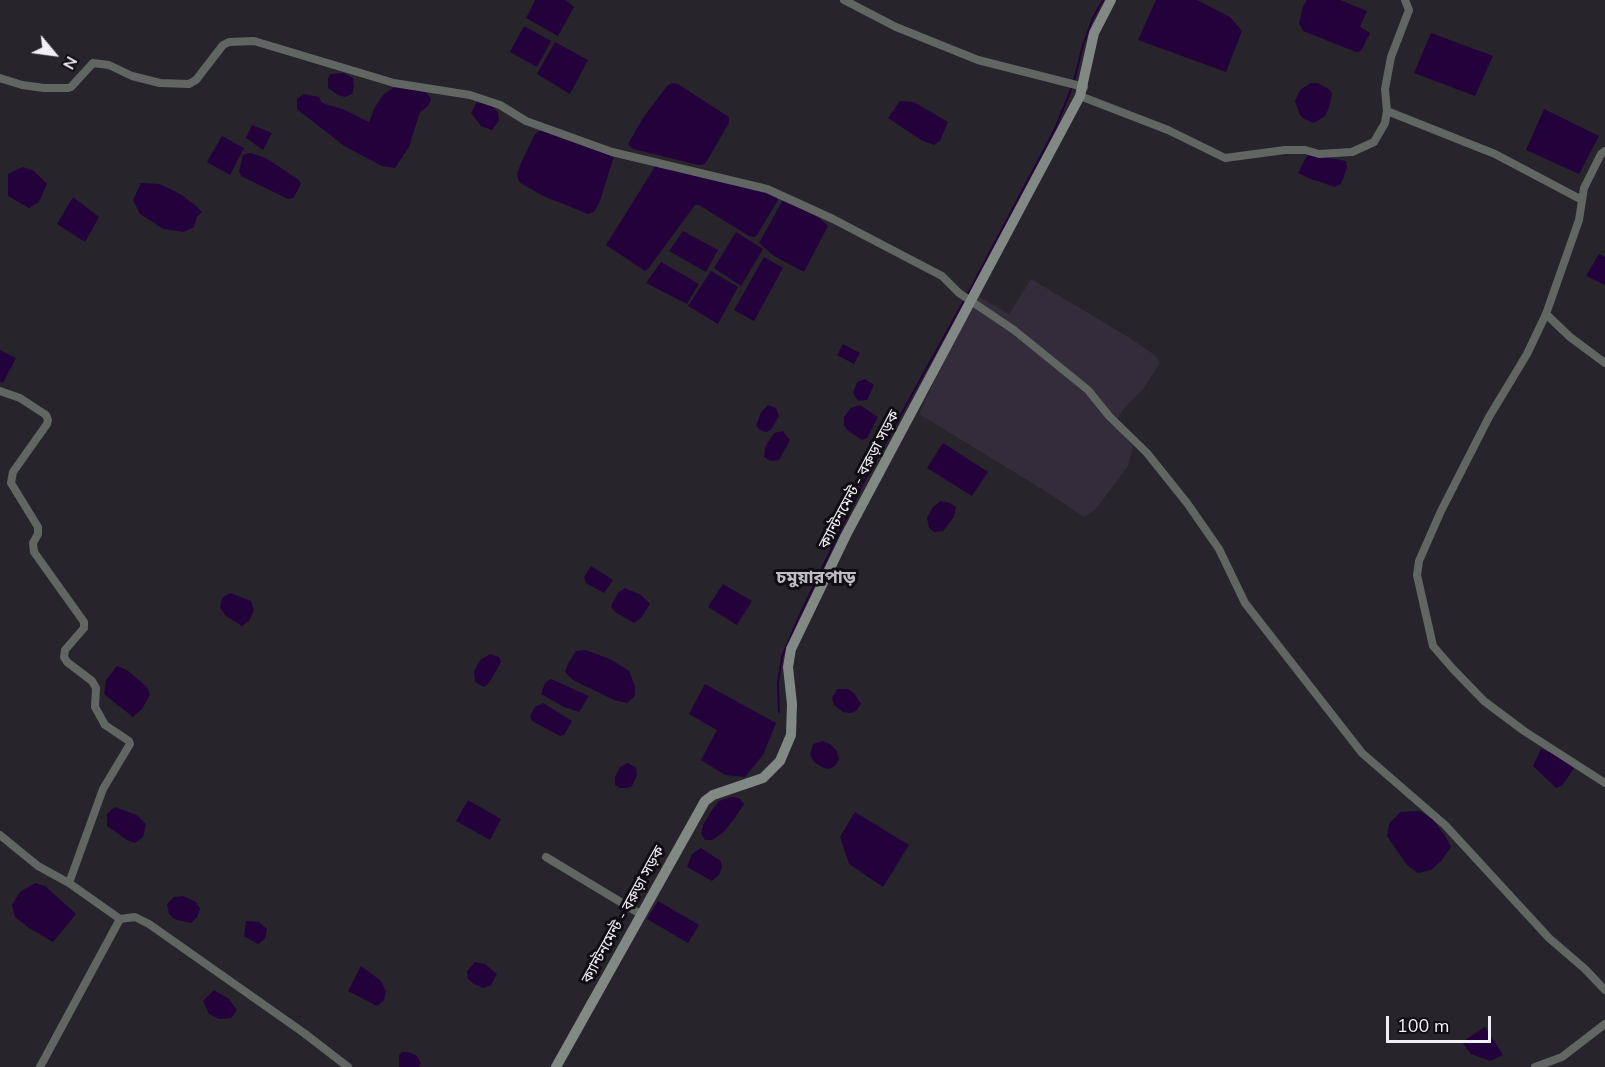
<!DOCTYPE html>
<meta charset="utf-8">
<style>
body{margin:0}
#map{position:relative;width:1605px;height:1067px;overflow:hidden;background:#28242c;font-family:"Nunito Sans",sans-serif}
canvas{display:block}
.north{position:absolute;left:24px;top:24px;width:60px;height:60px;-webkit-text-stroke:4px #100e12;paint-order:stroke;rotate:119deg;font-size:16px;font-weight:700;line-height:24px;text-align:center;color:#f2f0f5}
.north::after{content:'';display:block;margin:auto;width:21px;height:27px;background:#f2f0f5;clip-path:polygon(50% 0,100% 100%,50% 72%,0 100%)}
.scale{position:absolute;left:1386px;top:1016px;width:105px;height:27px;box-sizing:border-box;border:3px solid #f2f0f5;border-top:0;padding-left:8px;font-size:18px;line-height:21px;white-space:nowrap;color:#f2f0f5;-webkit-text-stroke:4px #100e12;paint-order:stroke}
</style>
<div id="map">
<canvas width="1605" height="1067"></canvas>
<div class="north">N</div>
<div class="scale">100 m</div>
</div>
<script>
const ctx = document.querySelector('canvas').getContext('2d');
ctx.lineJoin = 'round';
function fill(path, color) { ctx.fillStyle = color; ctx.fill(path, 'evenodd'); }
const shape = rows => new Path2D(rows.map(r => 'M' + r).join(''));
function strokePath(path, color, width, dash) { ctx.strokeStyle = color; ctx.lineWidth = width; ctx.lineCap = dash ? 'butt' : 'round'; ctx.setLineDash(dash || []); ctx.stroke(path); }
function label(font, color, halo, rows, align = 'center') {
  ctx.font = font + ' "Nunito Sans","Noto Sans Bengali",sans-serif'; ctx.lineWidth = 6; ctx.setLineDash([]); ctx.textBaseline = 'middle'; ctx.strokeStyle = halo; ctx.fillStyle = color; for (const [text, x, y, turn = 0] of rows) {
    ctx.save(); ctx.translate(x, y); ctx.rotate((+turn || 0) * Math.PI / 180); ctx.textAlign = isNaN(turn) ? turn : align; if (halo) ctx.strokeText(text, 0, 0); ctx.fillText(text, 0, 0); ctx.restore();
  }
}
fill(shape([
 [1031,279,1130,338,1156,356,1160,363,1143,389,1123,410,1114,425,1133,446,1128,466,1096,509,1084,517,1050,494,919,414,953,341,978,296,1009,314]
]), '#332c3a');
fill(shape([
 [535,0,565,0,574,7,558,36,526,18],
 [1156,0,1197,0,1230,17,1242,31,1226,72,1138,40],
 [1307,0,1340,0,1367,11,1360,27,1370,33,1361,51,1356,52,1303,31,1299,23,1303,6],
 [524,26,551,41,537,67,510,52],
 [1431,33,1493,56,1475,96,1414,73],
 [555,42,588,60,570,94,537,74],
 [344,73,353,78,354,86,352,94,345,97,338,95,328,88,328,78,331,74],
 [672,83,678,84,729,117,729,123,705,164,699,165,633,149,628,144,643,118,667,86],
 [1311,83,1318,83,1330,90,1332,94,1329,108,1325,116,1314,123,1304,119,1300,115,1295,101,1300,90],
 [397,85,412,87,427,93,431,99,428,106,420,112,409,147,395,168,382,166,344,146,297,109,297,99,304,94,319,97,322,103,345,110,369,122,375,107,383,95],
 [900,101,914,102,948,122,940,141,934,145,921,140,888,118],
 [477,102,492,106,498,112,499,121,492,130,481,126,471,113],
 [1544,109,1599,136,1579,174,1526,150],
 [252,125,272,133,263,150,246,138],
 [541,130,614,156,600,201,594,212,588,214,543,196,519,182,517,174,521,163,535,134],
 [222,136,244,148,230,175,207,162],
 [250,153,266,158,299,180,301,183,299,188,294,197,290,199,286,198,241,176,239,171,243,155],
 [1308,154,1346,161,1347,167,1341,184,1335,187,1308,178,1298,173],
 [656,165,767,193,776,196,778,200,757,235,754,237,749,236,699,205,695,205,648,269,645,271,606,245],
 [23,167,34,171,47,184,39,202,29,208,8,196,8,174],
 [141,183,160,184,182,195,195,205,202,212,197,217,194,227,184,232,164,229,140,214,133,200],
 [73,197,99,217,85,242,57,224],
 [784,198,818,217,828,226,804,272,774,256,759,243],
 [683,231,718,250,706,272,669,251],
 [736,232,763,249,741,286,714,268],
 [1599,254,1605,257,1605,285,1586,276],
 [764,257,783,268,754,321,734,310],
 [661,262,699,284,687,304,646,283],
 [711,271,738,287,718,324,688,306],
 [843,344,860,353,854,364,837,355],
 [0,350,16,358,3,383,0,382],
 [865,379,874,385,867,400,858,401,853,393,857,382],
 [768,405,776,408,779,416,771,430,766,432,760,430,756,426,761,412],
 [860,405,878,417,867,438,862,440,847,430,844,425,844,417,851,408],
 [783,431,790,440,779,460,771,461,764,457,765,447,774,433],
 [943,443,988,472,972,496,927,468],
 [941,501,950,503,956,507,954,517,943,531,934,532,929,528,927,518,933,507],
 [591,566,613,580,604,593,586,583,584,577],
 [723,584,752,601,737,625,708,607],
 [625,588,641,595,650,604,641,618,634,623,615,612,611,606,618,593],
 [230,593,251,601,254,610,249,621,242,626,226,616,220,608,222,598],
 [585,650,610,659,629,671,635,686,635,696,627,703,614,700,573,680,565,672,568,664,576,651],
 [490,654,499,657,501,662,489,683,484,687,475,682,474,671,480,660],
 [117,666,127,670,147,687,150,695,142,709,133,717,104,694,106,680],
 [551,679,589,696,579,712,564,707,541,694,545,683],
 [705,684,776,723,763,755,745,777,725,775,701,760,717,730,689,714],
 [837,689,848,689,854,693,861,704,856,711,850,713,843,712,834,705,832,698],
 [543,703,572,721,564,735,560,736,532,721,530,716,535,707],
 [823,741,830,744,837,751,839,759,835,766,829,769,822,767,814,762,810,754,813,744],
 [1541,749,1560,756,1574,768,1562,786,1556,788,1533,766],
 [627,763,636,767,637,775,632,786,627,788,620,788,615,785,615,777,620,767],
 [731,797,739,798,744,804,737,815,723,833,712,840,705,840,701,834,703,825,710,813,719,801],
 [468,800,501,819,490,840,456,821],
 [115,807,137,815,146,824,143,837,135,843,127,840,107,826,107,814],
 [1420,811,1432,819,1444,834,1451,847,1441,861,1431,870,1418,873,1407,865,1387,836,1389,824,1400,812],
 [855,812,909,845,883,887,849,864,840,837],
 [701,848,721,861,722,867,719,875,712,881,687,867,692,854],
 [35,883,45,886,76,914,53,942,29,928,15,917,12,905,20,892],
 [183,896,196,902,200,909,197,917,191,923,174,919,169,914,167,904,174,897],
 [658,901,699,925,688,943,647,919],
 [246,921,259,922,267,929,265,939,258,944,244,936],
 [475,962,485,964,497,974,491,985,483,988,474,984,468,979,467,971],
 [361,966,380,980,386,991,384,1000,377,1006,348,991],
 [214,990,229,999,237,1010,231,1018,219,1019,209,1014,203,1001],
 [1485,1027,1503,1055,1490,1061,1471,1054,1462,1042],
 [402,1052,409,1052,417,1056,421,1063,419,1067,399,1067,399,1055]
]), '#23023c');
strokePath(shape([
 [1074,81,1083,45,1093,18,1103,0],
 [779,712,778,683,782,657,798,619,862,485,970,290,1055,129,1072,87]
]), '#23023c', 2);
strokePath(shape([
 [844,0,896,27,978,60,1084,87],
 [0,78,22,85,44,88,68,88,71,87,93,63,109,65,132,76,160,83,189,84,196,80,223,45,229,42,254,41,394,83,470,95,500,105,526,121,612,152,767,189,833,219,942,276,959,293,1014,330,1088,390,1109,416,1147,453,1187,503,1219,549,1245,603,1362,753,1445,825,1549,938,1585,969,1605,990],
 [1080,96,1168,130,1225,158,1285,150,1305,150,1319,154,1352,152,1374,142,1385,123,1387,111,1385,89,1391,57,1409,10,1405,0],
 [1387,111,1495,154,1582,200],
 [1605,151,1601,154,1584,188,1579,220,1546,314,1527,354,1489,417,1441,511,1419,561,1417,575,1433,646,1453,669,1484,701,1524,731,1605,783],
 [1546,314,1570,337,1605,363],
 [0,391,20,398,46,415,48,420,47,424,13,472,11,483,38,527,38,534,33,543,34,552,84,622,84,628,65,650,64,657,67,662,92,681,96,688,95,707,105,725,129,741,130,744,103,789,69,883],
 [0,835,38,866,69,883,120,919,135,917,149,924,304,1033,348,1067],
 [546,857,642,915],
 [40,1067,120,919],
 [1535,1067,1562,1057,1605,1024]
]), '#616663', 8);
strokePath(shape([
 [556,1067,705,801,713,795,763,778,780,761,791,735,792,704,788,667,791,649,846,535,1080,96,1094,33,1111,0]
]), '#828985', 10);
label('15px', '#f2f0f5', '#100e12', [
 ["ক্যান্টনমেন্ট - বরুড়া সড়ক",860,480,-62],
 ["ক্যান্টনমেন্ট - বরুড়া সড়ক",624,915,-61]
]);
label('bold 18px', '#c1bdc7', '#100e12', [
 ["চমুয়ারপাড়",816,579]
]);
</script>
